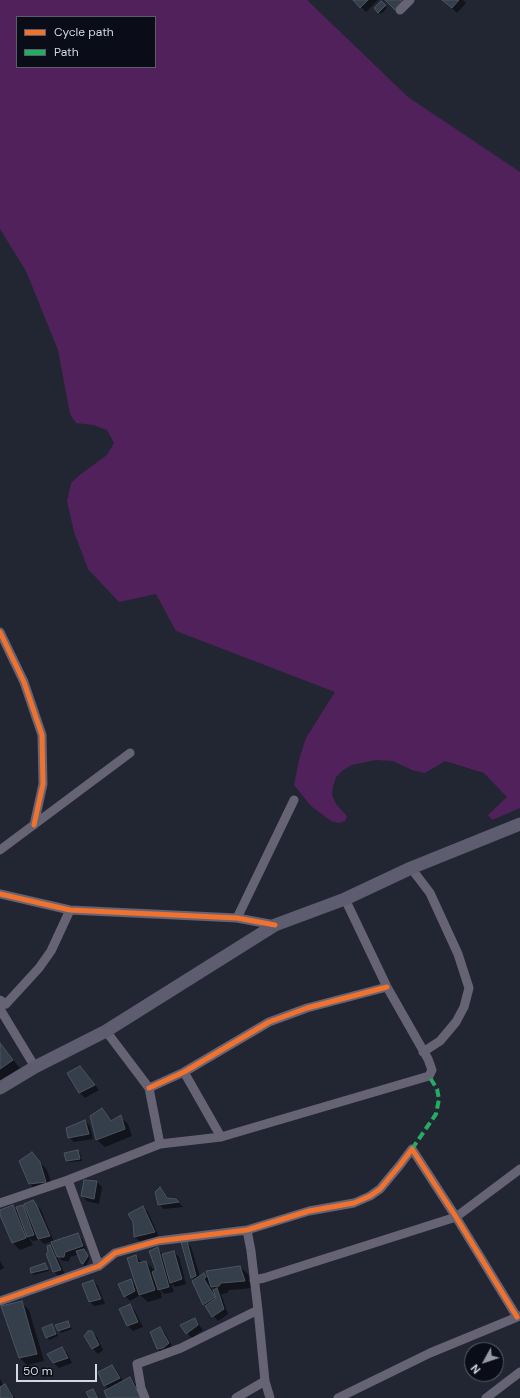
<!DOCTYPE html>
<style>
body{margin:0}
#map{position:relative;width:520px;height:1398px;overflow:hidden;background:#222633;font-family:"DM Sans",sans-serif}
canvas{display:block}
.legend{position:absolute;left:16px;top:16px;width:140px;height:52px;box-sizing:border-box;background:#0a0d17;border:1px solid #5a5e6a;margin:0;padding:5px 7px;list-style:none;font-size:12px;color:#d2d8e6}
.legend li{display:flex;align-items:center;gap:8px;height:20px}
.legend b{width:20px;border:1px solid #5a5e6a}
.north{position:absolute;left:464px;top:1342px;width:40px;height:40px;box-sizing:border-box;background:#0a0d17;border:1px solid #5a5e6a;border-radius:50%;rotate:230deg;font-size:11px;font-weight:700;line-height:16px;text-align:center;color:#d2d8e6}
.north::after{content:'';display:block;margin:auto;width:14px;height:18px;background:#949aa7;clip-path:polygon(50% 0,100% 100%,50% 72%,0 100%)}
.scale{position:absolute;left:16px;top:1364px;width:81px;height:18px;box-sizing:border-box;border:2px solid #d2d8e6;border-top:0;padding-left:5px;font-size:12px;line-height:14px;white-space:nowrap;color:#d2d8e6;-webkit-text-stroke:3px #0a0d17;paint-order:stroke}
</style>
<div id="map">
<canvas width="520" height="1398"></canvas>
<ul class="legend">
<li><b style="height:5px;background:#ef722f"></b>Cycle path</li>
<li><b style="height:5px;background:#26ab63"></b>Path</li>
</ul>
<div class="north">N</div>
<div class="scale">50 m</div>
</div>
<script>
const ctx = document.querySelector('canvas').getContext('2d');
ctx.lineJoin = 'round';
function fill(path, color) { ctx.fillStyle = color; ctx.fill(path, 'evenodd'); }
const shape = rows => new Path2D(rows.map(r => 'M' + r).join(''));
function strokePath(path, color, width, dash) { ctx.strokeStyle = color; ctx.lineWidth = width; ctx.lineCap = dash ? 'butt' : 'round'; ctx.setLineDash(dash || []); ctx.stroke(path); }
fill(shape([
 [0,0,307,0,408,97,520,172,520,808,492,820,488,815,507,797,484,773,445,761,425,773,412,770,393,761,376,760,352,765,343,770,336,777,333,786,332,795,336,804,347,816,345,821,339,823,331,821,311,806,294,785,299,760,306,738,335,692,176,631,156,594,119,602,88,569,74,532,67,501,71,483,81,474,107,455,114,443,107,430,93,425,76,423,70,414,58,350,26,271,0,229],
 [17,17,155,17,155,67,17,67]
]), '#51215c');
fill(shape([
 [354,0,378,0,366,12],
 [444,0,463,0,466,3,457,13],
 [381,2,387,8,381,14,375,8],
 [0,1045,20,1068,0,1081],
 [85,1072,99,1090,85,1098,80,1093],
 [101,1109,112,1121,120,1117,128,1124,132,1136,105,1147,97,1140,91,1116],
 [85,1121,90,1126,93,1139,74,1142,69,1137],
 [78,1151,80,1153,82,1161,69,1162,66,1160],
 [32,1153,47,1170,53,1189,38,1192,30,1184],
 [85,1181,97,1182,102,1187,99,1204,87,1201,82,1196],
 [160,1188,169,1199,176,1200,183,1207,164,1209,159,1204],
 [33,1201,41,1210,54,1242,77,1234,82,1239,87,1251,85,1252,90,1258,86,1266,81,1263,79,1254,70,1257,69,1261,63,1261,57,1256,65,1275,58,1276,54,1271,50,1246,56,1252,52,1241,44,1244,37,1237,38,1240,33,1241,29,1238,33,1245,20,1250,13,1243,0,1211,12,1206,20,1213,22,1206,29,1212],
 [143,1207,148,1212,159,1237,140,1242,135,1237,134,1222],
 [186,1242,191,1247,200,1277,204,1274,210,1280,240,1267,248,1274,252,1288,229,1290,227,1293,221,1294,228,1314,218,1321,204,1304,195,1280,192,1277],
 [209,1283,210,1283,211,1286,215,1290,215,1295],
 [157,1248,163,1255,174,1252,179,1257,186,1284,175,1287,171,1283,174,1292,164,1294,160,1289,162,1298,148,1302,140,1295,130,1301,125,1296,131,1281,138,1288,136,1256,142,1263,146,1262,153,1269,154,1272,157,1271],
 [0,1261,4,1268,0,1270],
 [45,1264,49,1271,34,1275,32,1273,31,1268],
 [93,1281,98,1286,105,1304,94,1306,89,1301],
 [21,1302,29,1310,44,1361,27,1365,20,1358],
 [130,1306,135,1311,143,1327,133,1331,128,1326,120,1310],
 [194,1319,203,1330,192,1338,187,1333],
 [67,1322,72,1329,61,1333,59,1330],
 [52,1325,58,1336,49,1340,43,1329],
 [160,1328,165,1333,173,1348,163,1354,158,1349],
 [92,1332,97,1337,103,1350,98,1354,93,1349,85,1336],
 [62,1348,67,1353,72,1363,59,1368,54,1363],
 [112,1366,117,1371,123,1381,130,1378,137,1385,144,1398,108,1398,109,1389,105,1386,99,1373],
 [0,1378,3,1386,5,1385,10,1390,15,1398,0,1398],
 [93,1390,98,1395,100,1398,90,1398]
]), '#0007');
const building = shape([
 [353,0,368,0,360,8,353,0],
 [385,0,401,0,403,2,395,10,385,0],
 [442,0,459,0,452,8,442,0],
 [381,1,386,5,378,13,374,8,381,1],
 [0,1043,13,1060,0,1069,0,1043],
 [80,1066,95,1085,79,1093,67,1073,80,1066],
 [102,1108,111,1121,121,1115,125,1129,96,1140,90,1116,102,1108],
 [85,1120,89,1134,68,1138,66,1128,85,1120],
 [78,1150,80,1159,66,1161,64,1153,78,1150],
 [32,1152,40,1162,46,1182,29,1184,19,1161,32,1152],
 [84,1180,97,1181,94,1199,81,1196,84,1180],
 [160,1187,167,1198,176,1199,179,1202,158,1205,155,1192,160,1187],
 [33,1200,36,1204,50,1236,38,1239,24,1204,33,1200],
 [13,1205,26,1238,12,1243,0,1215,0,1210,13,1205],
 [23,1205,34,1235,27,1237,16,1207,23,1205],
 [143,1206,155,1232,134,1237,133,1222,128,1214,143,1206],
 [78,1233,83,1246,65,1252,64,1257,57,1257,51,1242,78,1233],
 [187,1241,196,1276,191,1278,181,1242,187,1241],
 [50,1245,61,1270,53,1272,46,1254,48,1252,47,1246,50,1245],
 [158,1247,169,1287,158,1290,152,1272,156,1270,149,1251,158,1247],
 [84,1249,88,1256,83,1264,81,1263,76,1251,84,1249],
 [174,1251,182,1279,170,1283,162,1254,174,1251],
 [136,1255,138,1263,146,1261,155,1290,139,1295,127,1258,136,1255],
 [45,1263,48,1269,31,1273,30,1268,45,1263],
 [240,1266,245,1281,221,1283,219,1286,211,1287,206,1271,240,1266],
 [204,1273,206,1277,204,1279,215,1297,203,1305,192,1281,204,1273],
 [131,1279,135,1291,124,1297,118,1284,131,1279],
 [93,1280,101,1299,89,1302,82,1284,93,1280],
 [217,1288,224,1309,212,1317,205,1306,216,1298,213,1290,217,1288],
 [22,1301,37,1354,19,1358,1,1306,22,1301],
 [130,1304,138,1322,127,1326,119,1309,130,1304],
 [195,1318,198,1325,186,1334,180,1325,195,1318],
 [68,1321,70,1327,58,1331,55,1325,68,1321],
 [52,1324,56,1334,46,1338,42,1328,52,1324],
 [160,1327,169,1343,163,1348,157,1349,150,1332,160,1327],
 [88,1331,92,1331,99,1345,92,1349,84,1336,88,1331],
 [62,1347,68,1358,53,1363,47,1354,62,1347],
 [112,1365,120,1378,104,1386,98,1372,112,1365],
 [130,1377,141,1398,107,1398,104,1391,130,1377],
 [5,1384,13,1397,11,1398,0,1398,0,1387,5,1384],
 [93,1389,98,1398,89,1398,86,1392,93,1389]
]);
fill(building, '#343f4b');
strokePath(building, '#4d545d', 1);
strokePath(shape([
 [400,10,410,0],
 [0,632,24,682,42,735,43,784,34,825],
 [0,850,130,753],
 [411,868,430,893,458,954,469,988,464,1007,456,1022,440,1041,423,1052],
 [0,894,70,910,237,918,275,925],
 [237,918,294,800],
 [0,1000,6,1004,39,968,51,951,70,910],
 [0,1009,35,1067],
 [106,1031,149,1088,160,1144],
 [184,1072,221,1137],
 [149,1088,184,1072,269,1022,307,1008,387,987],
 [68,1180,99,1266],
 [0,1203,68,1180,160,1144,221,1137,429,1076,432,1070,428,1059,387,987,345,899],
 [247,1230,251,1251,258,1310,265,1381,270,1398],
 [254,1280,264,1278,456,1217,520,1169],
 [0,1301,99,1266,115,1253,158,1241,247,1230,309,1211,354,1203,370,1196,380,1189,400,1165,412,1149,456,1217,517,1317],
 [145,1398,141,1388,137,1364,181,1348,258,1310],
 [236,1398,265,1381],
 [338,1398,430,1353,520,1316],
 [486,1398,520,1372]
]), '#666374', 9);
strokePath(shape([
 [0,1088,35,1067,106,1031,275,925,345,899,411,868,520,824]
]), '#5e5c6f', 13);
strokePath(shape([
 [412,1149,436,1114,439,1099,437,1089,429,1076]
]), '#26ab63', 4, [8, 4]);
strokePath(shape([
 [0,632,24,682,42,735,43,784,34,825],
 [0,894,70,910,237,918,275,925],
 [149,1088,184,1072,269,1022,307,1008,387,987],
 [0,1301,99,1266,115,1253,158,1241,247,1230,309,1211,354,1203,370,1196,380,1189,400,1165,412,1149,456,1217,517,1317]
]), '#ef722f', 5);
</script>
